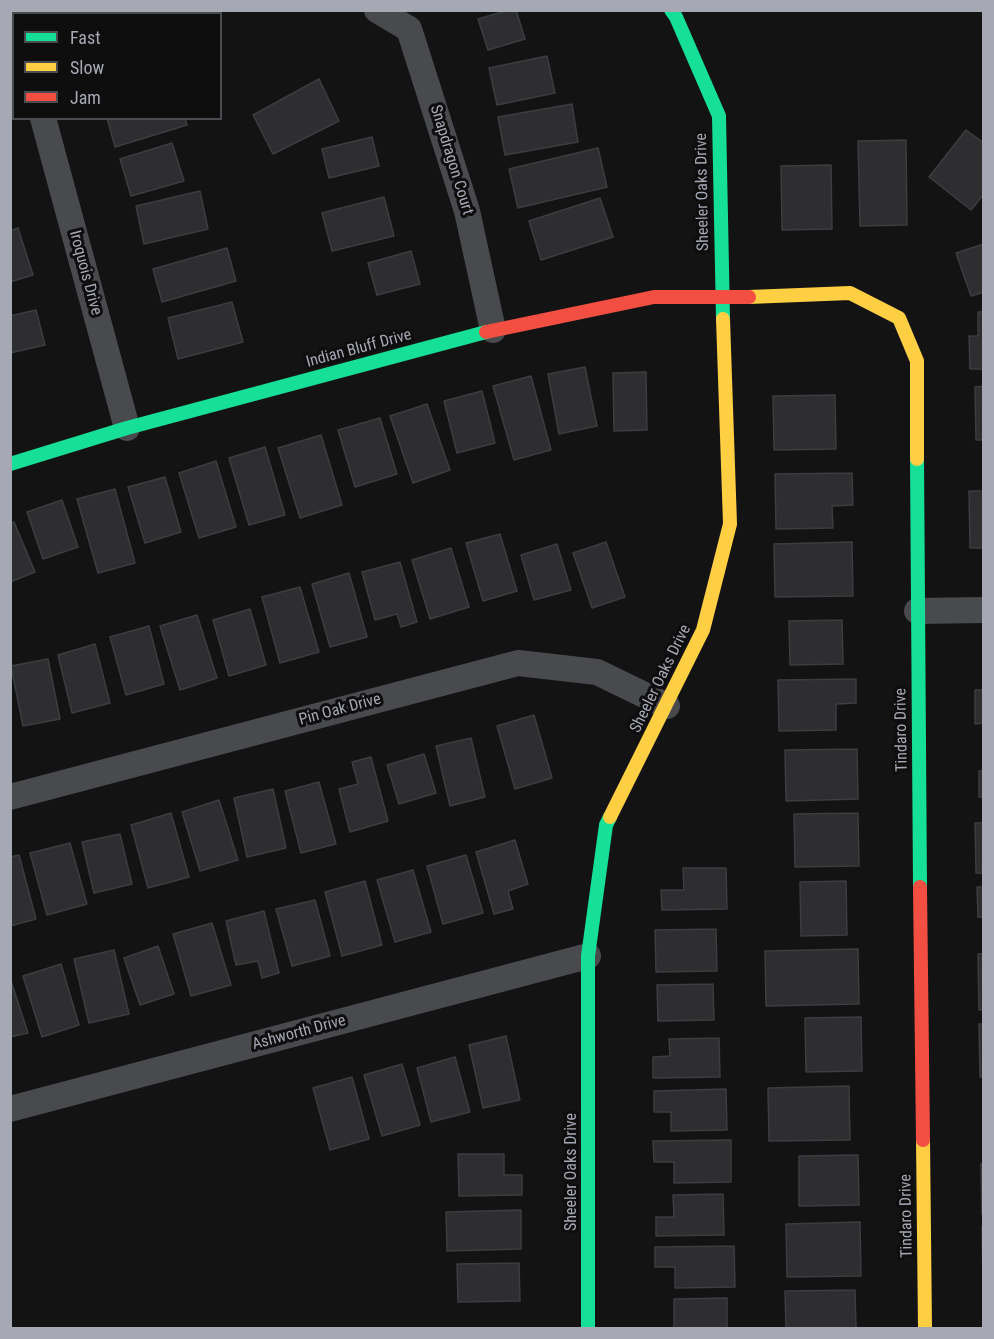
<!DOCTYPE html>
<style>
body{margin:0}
#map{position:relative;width:994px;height:1339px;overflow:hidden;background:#131314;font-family:"Roboto Condensed",sans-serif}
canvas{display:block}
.frame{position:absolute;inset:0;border:12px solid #a6a8b3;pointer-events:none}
.legend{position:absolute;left:12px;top:12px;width:210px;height:108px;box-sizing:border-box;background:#0e0e0f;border:2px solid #4b4c51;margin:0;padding:8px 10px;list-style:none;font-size:18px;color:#a6a8b3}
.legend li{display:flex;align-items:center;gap:12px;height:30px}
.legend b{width:30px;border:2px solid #4b4c51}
</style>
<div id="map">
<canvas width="994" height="1339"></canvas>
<div class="frame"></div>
<ul class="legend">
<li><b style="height:8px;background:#16e098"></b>Fast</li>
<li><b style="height:8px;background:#ffcf43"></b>Slow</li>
<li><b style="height:8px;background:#f24e42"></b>Jam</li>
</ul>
</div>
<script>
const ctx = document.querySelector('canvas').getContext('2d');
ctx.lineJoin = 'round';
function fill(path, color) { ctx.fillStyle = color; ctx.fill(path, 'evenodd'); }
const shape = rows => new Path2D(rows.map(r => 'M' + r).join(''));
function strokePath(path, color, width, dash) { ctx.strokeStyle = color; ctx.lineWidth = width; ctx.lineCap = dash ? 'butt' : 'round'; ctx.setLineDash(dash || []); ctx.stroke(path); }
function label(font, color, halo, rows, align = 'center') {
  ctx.font = font + ' "Roboto Condensed",sans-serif'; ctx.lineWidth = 6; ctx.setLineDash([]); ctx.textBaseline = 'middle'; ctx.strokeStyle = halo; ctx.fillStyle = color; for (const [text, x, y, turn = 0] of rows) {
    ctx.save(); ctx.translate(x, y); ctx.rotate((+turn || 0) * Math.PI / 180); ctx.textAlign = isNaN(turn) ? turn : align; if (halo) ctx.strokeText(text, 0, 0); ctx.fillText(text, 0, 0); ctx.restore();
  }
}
const building = shape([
 [77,10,155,10,155,14,78,14,77,10],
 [509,10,516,10,525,39,488,50,478,19,509,10],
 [547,56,555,93,497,105,489,68,547,56],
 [319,79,339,121,273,154,253,115,319,79],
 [572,104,578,142,505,155,498,117,572,104],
 [107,118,185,118,187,125,115,147,107,118],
 [966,130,984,143,984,194,971,210,929,177,966,130],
 [372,137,379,166,329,178,322,149,372,137],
 [906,140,907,225,860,226,858,141,906,140],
 [172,143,184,181,131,196,120,159,172,143],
 [598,148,607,187,518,208,509,169,598,148],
 [831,165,832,229,782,230,781,166,831,165],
 [200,191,208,229,144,244,136,206,200,191],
 [384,197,394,236,332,251,322,213,384,197],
 [600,198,613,237,541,260,529,221,600,198],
 [18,228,33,275,10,282,10,231,18,228],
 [984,244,984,292,971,296,956,253,984,244],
 [227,248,236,281,162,302,153,269,227,248],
 [411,251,420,284,377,295,368,263,411,251],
 [232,302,243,342,178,359,168,318,232,302],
 [36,310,45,345,10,353,10,316,36,310],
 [978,312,984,312,984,369,970,369,969,336,978,336,978,312],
 [585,367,597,426,559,434,548,374,585,367],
 [646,372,647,430,614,431,613,373,646,372],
 [531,376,551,450,514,460,493,386,531,376],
 [984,386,984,440,976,440,975,387,984,386],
 [482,391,495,443,457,453,444,401,482,391],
 [835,395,836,449,774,450,773,396,835,395],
 [427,404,450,470,413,483,390,416,427,404],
 [380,418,397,474,355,487,338,430,380,418],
 [321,435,342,505,300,518,278,448,321,435],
 [265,447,285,515,249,525,229,458,265,447],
 [216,461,236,527,199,538,179,473,216,461],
 [852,473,853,505,832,506,833,528,776,529,775,474,852,473],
 [165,477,181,532,145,543,128,487,165,477],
 [115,489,135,563,98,573,77,499,115,489],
 [969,491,984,491,984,548,970,548,969,491],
 [62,500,78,547,43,559,27,512,62,500],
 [14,522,35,572,10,582,10,524,14,522],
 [500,534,517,591,483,601,466,543,500,534],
 [606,542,625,597,592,608,573,553,606,542],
 [852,542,853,596,775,597,774,544,852,542],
 [557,544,571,590,534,600,521,555,557,544],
 [451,548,469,607,430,619,412,560,451,548],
 [400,562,417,622,401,627,397,614,375,620,362,572,400,562],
 [349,573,367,637,330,647,312,584,349,573],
 [300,587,319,652,280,663,262,597,300,587],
 [250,609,266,665,229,676,213,620,250,609],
 [197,615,217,678,180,690,160,626,197,615],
 [842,620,843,664,790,665,789,621,842,620],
 [149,626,164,684,126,695,110,637,149,626],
 [95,644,110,703,72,713,58,655,95,644],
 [48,659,60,719,23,726,11,666,48,659],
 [856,679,856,703,836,704,836,730,779,731,778,680,856,679],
 [975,690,984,690,984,723,975,724,975,690],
 [534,715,552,778,515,789,497,726,534,715],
 [471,738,485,797,450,806,436,746,471,738],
 [857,749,858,799,786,801,785,750,857,749],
 [424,754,436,793,399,804,387,765,424,754],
 [371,757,388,821,350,832,339,789,358,784,352,762,371,757],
 [979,771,984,771,984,797,979,797,979,771],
 [319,782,336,844,301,853,285,791,319,782],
 [273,789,286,848,247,857,234,798,273,789],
 [219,800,238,860,200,871,182,812,219,800],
 [171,813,189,877,148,888,131,825,171,813],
 [858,813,859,866,795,867,794,814,858,813],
 [975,823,984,823,984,873,976,873,975,823],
 [120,834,132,884,94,893,82,842,120,834],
 [515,840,528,884,508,891,513,909,494,914,476,852,515,840],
 [70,843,87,904,47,915,30,853,70,843],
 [19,855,36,919,10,926,10,857,19,855],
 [466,855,483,913,443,924,427,866,466,855],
 [683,868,726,868,727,909,662,910,661,890,684,890,683,868],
 [413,870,431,932,395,942,377,880,413,870],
 [365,881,382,945,342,956,325,892,365,881],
 [846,881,847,935,801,936,800,882,846,881],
 [977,887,984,887,984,917,978,917,977,887],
 [315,900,330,956,292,966,276,909,315,900],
 [264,911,279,973,262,978,258,961,236,965,226,921,264,911],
 [212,923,231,985,191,996,173,934,212,923],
 [716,929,717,971,656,972,655,930,716,929],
 [158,946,174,994,140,1005,124,958,158,946],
 [858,949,859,1004,766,1006,765,951,858,949],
 [114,950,129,1014,89,1023,74,959,114,950],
 [978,954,984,954,984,1010,979,1010,978,954],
 [61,964,79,1025,42,1037,23,976,61,964],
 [10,978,28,1033,10,1037,10,978],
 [713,984,714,1020,658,1021,657,985,713,984],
 [861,1017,862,1071,806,1072,805,1018,861,1017],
 [979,1024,984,1024,984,1077,980,1077,979,1024],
 [506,1036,520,1100,483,1108,469,1045,506,1036],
 [719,1038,720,1077,653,1078,653,1057,670,1056,669,1039,719,1038],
 [455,1057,470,1112,431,1122,417,1068,455,1057],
 [402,1064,420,1125,382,1136,364,1075,402,1064],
 [352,1077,369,1139,330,1150,313,1088,352,1077],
 [849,1086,850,1140,769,1141,768,1088,849,1086],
 [726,1089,727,1130,671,1131,671,1112,654,1112,654,1091,726,1089],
 [731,1140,731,1182,674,1183,674,1162,654,1162,653,1141,731,1140],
 [458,1154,504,1154,504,1175,522,1175,522,1195,459,1196,458,1154],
 [858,1155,859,1205,799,1206,799,1156,858,1155],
 [981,1164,984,1164,984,1214,982,1214,981,1164],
 [723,1194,724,1235,656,1236,656,1217,674,1217,673,1195,723,1194],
 [521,1210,521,1249,447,1251,446,1212,521,1210],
 [860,1222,861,1276,787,1277,786,1224,860,1222],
 [982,1226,984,1226,984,1282,983,1282,982,1226],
 [734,1246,735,1287,675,1288,675,1267,655,1267,655,1247,734,1246],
 [519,1263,520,1301,458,1302,457,1264,519,1263],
 [855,1290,856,1328,786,1328,785,1291,855,1290],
 [727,1298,727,1328,674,1328,674,1299,727,1298]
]);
fill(building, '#2e2e30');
strokePath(building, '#3c3d40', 1.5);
strokePath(shape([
 [14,10,15,14],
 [377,10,409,29,467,211,493,330],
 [43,118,127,428],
 [917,611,984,610],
 [10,797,518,663,597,672,667,706],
 [10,1109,588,956]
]), '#494a4d', 26);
strokePath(shape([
 [671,10,676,17,719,116,723,319],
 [917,459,920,887],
 [10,464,127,428,486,332],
 [588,1328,588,956,606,825,610,817]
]), '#16e098', 14);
strokePath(shape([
 [749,297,850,293,899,318,917,361,917,459],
 [610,817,703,630,730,524,723,319],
 [923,1140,925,1328]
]), '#ffcf43', 14);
strokePath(shape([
 [486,332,654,297,749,297],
 [920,887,923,1140]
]), '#f24e42', 14);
label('16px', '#a6a8b3', '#0e0e0f', [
 ["Snapdragon Court",451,160,73],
 ["Sheeler Oaks Drive",703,192,-91],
 ["Iroquois Drive",85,273,75],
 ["Indian Bluff Drive",359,349,-15],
 ["Sheeler Oaks Drive",661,679,-64],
 ["Pin Oak Drive",340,710,-15],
 ["Tindaro Drive",902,730,-91],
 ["Ashworth Drive",299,1033,-15],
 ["Sheeler Oaks Drive",572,1172,-90],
 ["Tindaro Drive",907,1216,-91]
]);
</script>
